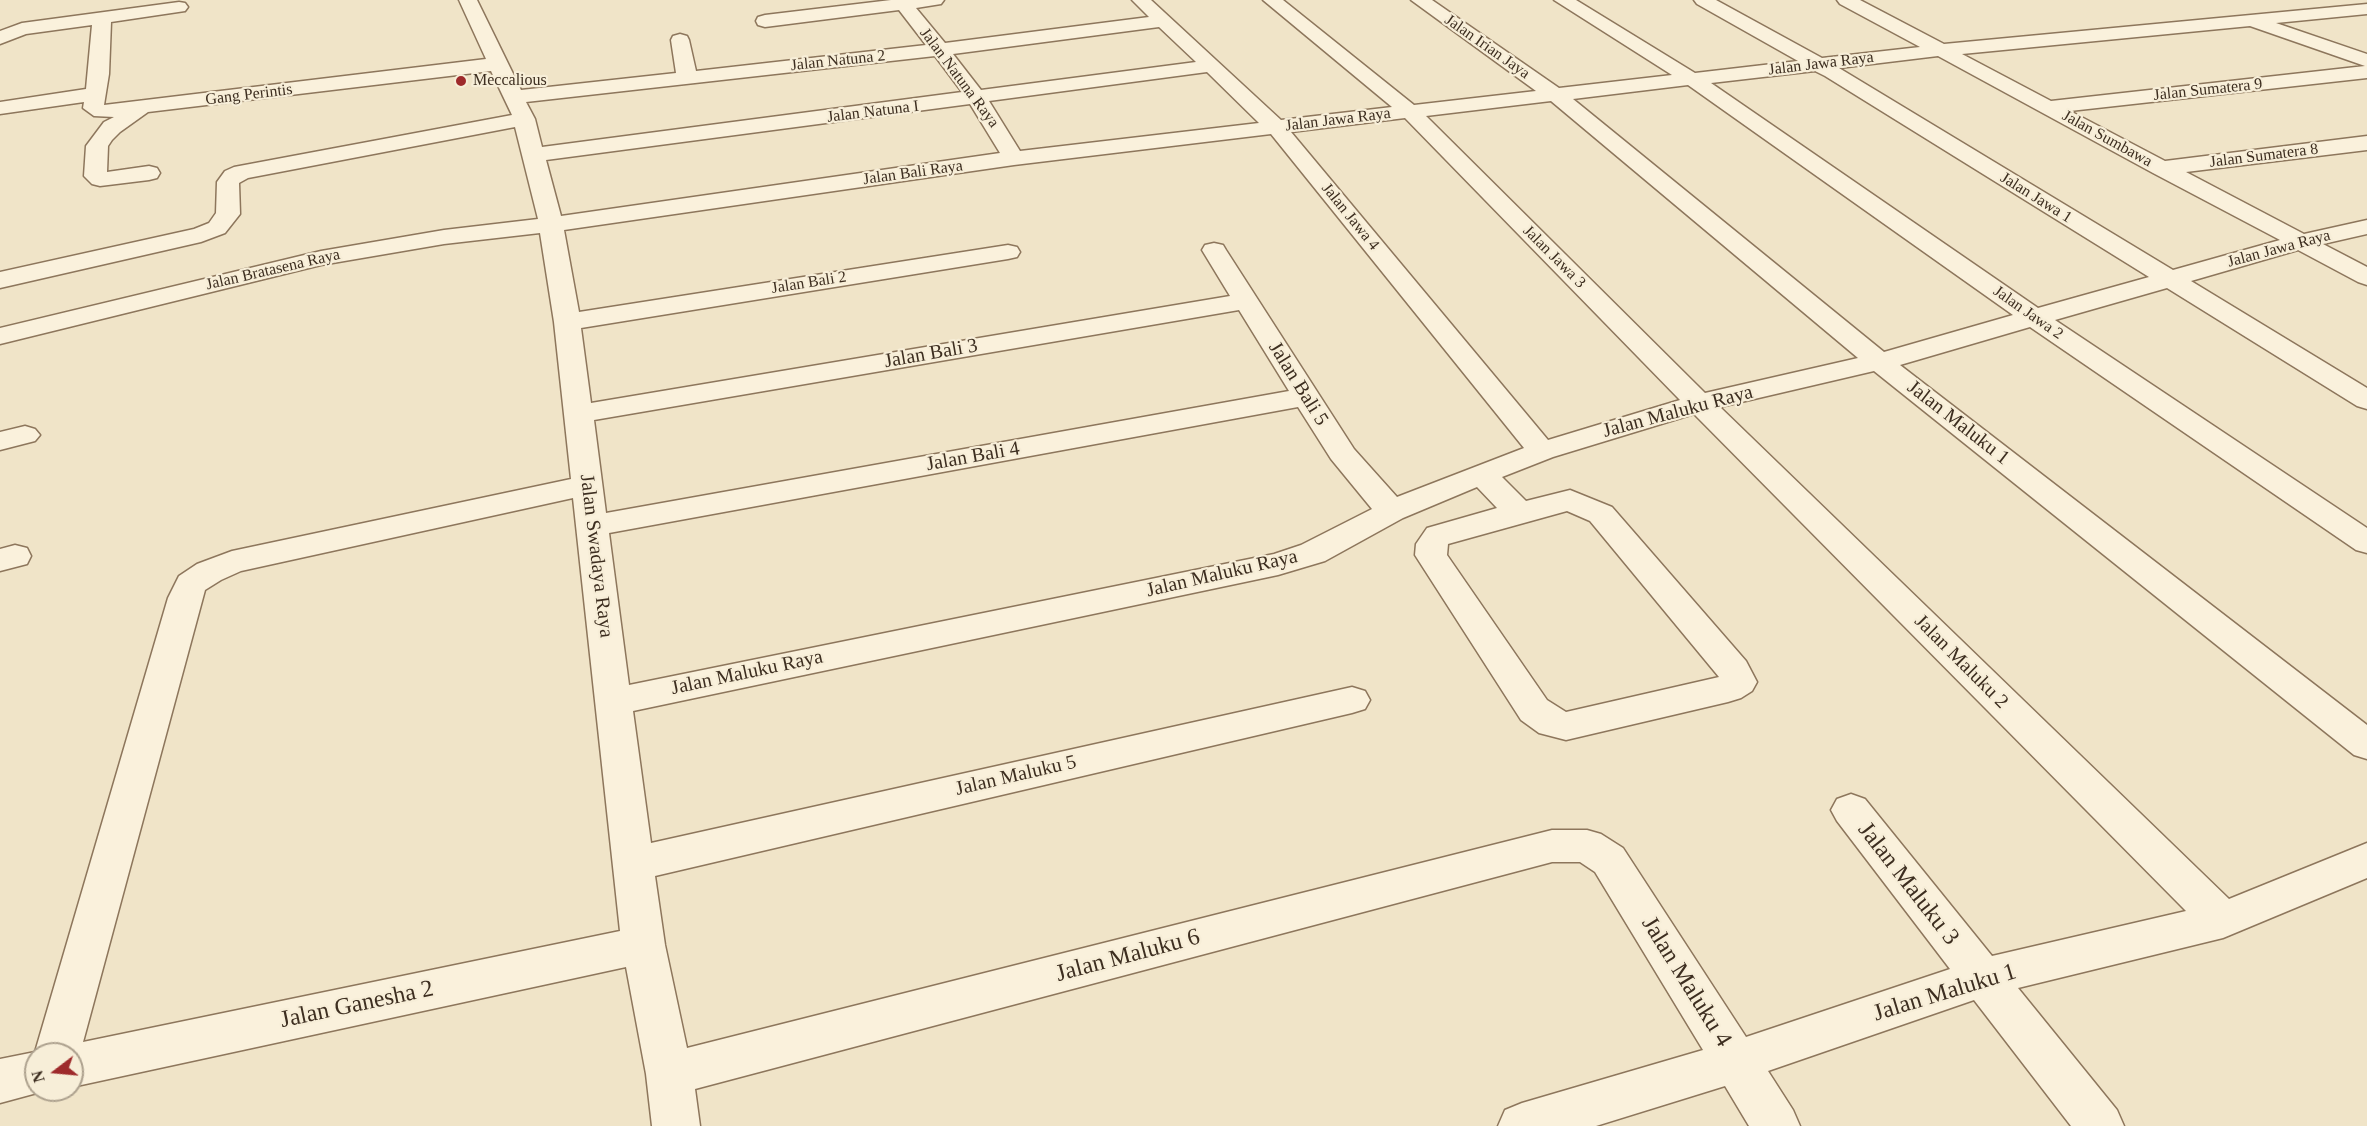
<!DOCTYPE html>
<style>
body{margin:0}
#map{position:relative;width:2367px;height:1126px;overflow:hidden;background:#f0e4c8;font-family:Georgia,serif}
canvas{display:block}
.north{position:absolute;left:24px;top:1042px;width:60px;height:60px;box-sizing:border-box;background:#f7eed8;border:2px solid #ada18e;border-radius:50%;rotate:254deg;font-size:16px;font-weight:700;line-height:24px;text-align:center;color:#3d2e20}
.north::after{content:'';display:block;margin:auto;width:21px;height:27px;background:#9e2a2b;clip-path:polygon(50% 0,100% 100%,50% 72%,0 100%)}
</style>
<div id="map">
<canvas width="2367" height="1126"></canvas>
<div class="north">N</div>
</div>
<script>
const ctx = document.querySelector('canvas').getContext('2d');
ctx.lineJoin = 'round';
const shape = rows => new Path2D(rows.map(r => 'M' + r).join(''));
function strokePath(path, color, width, dash) { ctx.strokeStyle = color; ctx.lineWidth = width; ctx.lineCap = dash ? 'butt' : 'round'; ctx.setLineDash(dash || []); ctx.stroke(path); }
function fill(path, color) { ctx.fillStyle = color; ctx.fill(path, 'evenodd'); }
function label(font, color, halo, rows, align = 'center') {
  ctx.font = font + ' Georgia,serif'; ctx.lineWidth = 4.5; ctx.setLineDash([]); ctx.textBaseline = 'middle'; ctx.strokeStyle = halo; ctx.fillStyle = color; for (const [text, x, y, turn = 0] of rows) {
    ctx.save(); ctx.translate(x, y); ctx.rotate((+turn || 0) * Math.PI / 180); ctx.textAlign = isNaN(turn) ? turn : align; if (halo) ctx.strokeText(text, 0, 0); ctx.fillText(text, 0, 0); ctx.restore();
  }
}
const minor = shape([
 [459,0,477,0,521,90,676,73,671,40,673,36,680,34,687,36,689,40,696,71,926,45,899,10,765,27,758,25,756,21,758,17,765,15,891,0,944,0,941,4,916,8,945,43,1149,17,1132,0,1151,0,1281,120,1392,107,1263,0,1283,0,1414,105,1536,91,1411,0,1432,0,1559,88,1672,75,1554,0,1576,0,1695,73,1798,61,1697,4,1694,0,1716,0,1822,58,1920,47,1840,4,1837,0,1860,0,1944,44,2367,4,2367,14,2276,23,2367,54,2367,78,2070,111,2165,161,2367,136,2367,150,2186,172,2304,234,2367,220,2367,234,2323,244,2367,267,2367,285,2358,282,2298,250,2191,281,2367,388,2367,409,2357,406,2167,288,2055,320,2367,528,2367,553,2356,550,2030,327,1900,365,2367,725,2367,759,2354,755,1874,371,1720,407,2229,899,2367,843,2367,878,2223,938,2018,988,2117,1110,2124,1126,2071,1126,1974,1000,1768,1071,1793,1110,1800,1126,1749,1126,1725,1086,1596,1126,1498,1126,1505,1110,1522,1103,1703,1050,1595,872,1580,862,1552,862,695,1089,700,1126,652,1126,646,1074,626,967,72,1087,72,1054,36,1054,36,1090,48,1090,0,1103,0,1059,35,1052,168,598,179,576,197,564,232,551,571,479,554,322,540,233,444,244,321,265,0,344,0,328,321,251,444,230,538,219,515,127,248,178,239,183,240,214,225,233,201,242,0,288,0,272,194,229,209,223,216,213,217,182,225,171,234,167,512,115,491,71,148,112,120,132,112,140,108,146,107,172,149,166,157,168,160,173,157,178,149,180,100,186,92,184,84,176,86,146,104,122,114,117,94,116,83,108,84,102,0,114,0,102,86,89,92,25,26,34,0,44,0,31,22,23,179,2,185,3,188,7,185,11,111,22,109,74,104,105,486,59,459,0],
 [2250,26,2365,66,2051,101,1962,54,2250,26],
 [1159,27,1196,62,981,90,953,54,1159,27],
 [935,56,962,92,542,147,535,119,526,102,935,56],
 [1938,56,2153,173,2280,240,2173,270,1839,68,1938,56],
 [1815,71,1825,76,2149,277,2038,308,1711,83,1815,71],
 [1207,72,1259,123,1020,151,989,101,1207,72],
 [1688,85,2013,315,1884,352,1573,99,1688,85],
 [1551,101,1858,358,1705,393,1426,116,1551,101],
 [970,104,1000,153,561,216,546,160,970,104],
 [1405,118,1680,400,1548,440,1291,132,1405,118],
 [1271,134,1524,448,1397,497,1354,449,1226,250,1223,245,1214,243,1205,245,1202,250,1230,296,591,403,581,328,1008,259,1017,257,1020,252,1017,247,1008,245,579,312,564,230,1014,165,1271,134],
 [1239,310,1289,391,606,513,594,420,1239,310],
 [1298,407,1331,459,1372,509,1301,545,1274,554,629,685,609,533,1298,407],
 [1694,414,2186,911,1992,956,1865,799,1851,794,1837,799,1831,810,1837,821,1950,969,1746,1037,1623,848,1601,834,1587,830,1552,830,687,1048,665,945,655,876,1352,713,1365,709,1370,700,1365,691,1352,687,651,843,633,711,1278,575,1325,561,1403,518,1477,487,1497,508,1427,528,1416,544,1415,555,1521,720,1539,733,1566,740,1728,702,1741,698,1752,691,1757,682,1746,661,1612,507,1570,490,1526,501,1502,477,1553,457,1694,414],
 [573,498,620,931,83,1042,205,590,221,580,241,571,573,498],
 [1567,511,1590,521,1719,677,1566,712,1547,700,1447,555,1448,544,1567,511],
 [25,426,35,429,40,435,35,441,0,450,0,432,25,426],
 [15,545,27,548,31,556,27,564,0,571,0,549,15,545]
]);
strokePath(minor, '#8d765c', 3);
fill(minor, '#faf1dc');
for (const [x, y, r, color] of [
 [461,81,6,"#9e2a2b"]
]) { const dot = new Path2D(); dot.arc(x, y, r, 0, 2 * Math.PI); ctx.fillStyle = color; ctx.fill(dot); strokePath(dot, '#f7eed8', 2); }
label('16px', '#3d2e20', '#f7eed8', [
 ["Jalan Irian Jaya",1487,47,35],
 ["Jalan Natuna 2",838,61,-6],
 ["Jalan Jawa Raya",1821,64,-7],
 ["Jalan Natuna Raya",959,78,53],
 ["Jalan Sumatera 9",2208,90,-6],
 ["Gang Perintis",249,95,-7],
 ["Jalan Natuna I",873,112,-7],
 ["Jalan Jawa Raya",1338,120,-7],
 ["Jalan Sumbawa",2107,139,29],
 ["Jalan Sumatera 8",2264,156,-7],
 ["Jalan Bali Raya",913,173,-8],
 ["Jalan Jawa 1",2036,198,32],
 ["Jalan Jawa 4",1350,217,51],
 ["Jalan Jawa Raya",2279,249,-15],
 ["Jalan Jawa 3",1554,257,45],
 ["Jalan Bratasena Raya",273,270,-13],
 ["Jalan Bali 2",809,283,-9],
 ["Jalan Jawa 2",2028,313,35]
]);
label('16px', '#3d2e20', '#f7eed8', [
 ["Meccalious",473,81]
], 'left');
label('20px', '#3d2e20', '#f7eed8', [
 ["Jalan Bali 3",931,354,-10],
 ["Jalan Bali 5",1298,384,58],
 ["Jalan Maluku Raya",1678,412,-15],
 ["Jalan Maluku 1",1958,423,38],
 ["Jalan Bali 4",973,457,-10],
 ["Jalan Swadaya Raya",596,556,83],
 ["Jalan Maluku Raya",1222,574,-13],
 ["Jalan Maluku 2",1961,662,45],
 ["Jalan Maluku Raya",747,673,-12],
 ["Jalan Maluku 5",1016,776,-13]
]);
label('24px', '#3d2e20', '#f7eed8', [
 ["Jalan Maluku 3",1908,884,52],
 ["Jalan Maluku 6",1128,956,-15],
 ["Jalan Maluku 4",1686,982,58],
 ["Jalan Maluku 1",1945,993,-17],
 ["Jalan Ganesha 2",357,1005,-12]
]);
</script>
